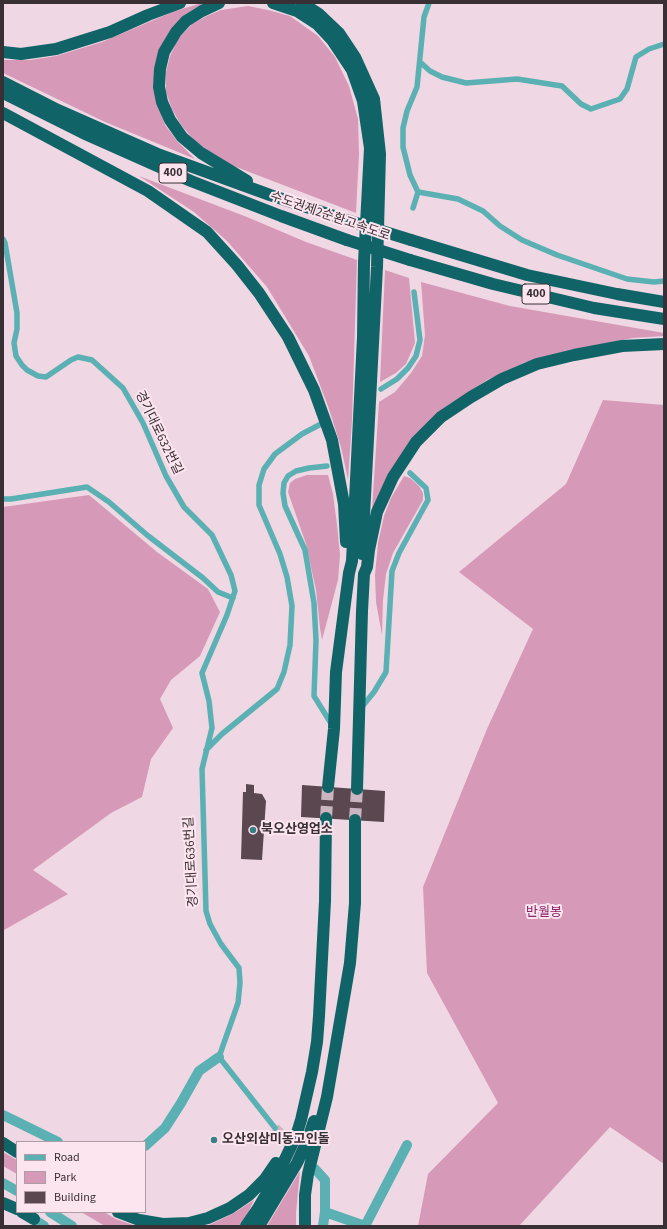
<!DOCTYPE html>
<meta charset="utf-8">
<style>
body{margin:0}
#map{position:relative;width:667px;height:1229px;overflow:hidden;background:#efd8e3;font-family:"Source Sans 3",sans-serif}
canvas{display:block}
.frame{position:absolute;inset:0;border:4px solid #383034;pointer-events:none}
.legend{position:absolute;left:16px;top:1141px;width:130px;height:72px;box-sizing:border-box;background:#fde5f0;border:1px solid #ae9da5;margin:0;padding:5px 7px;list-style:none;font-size:12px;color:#383034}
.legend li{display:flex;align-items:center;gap:8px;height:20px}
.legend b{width:20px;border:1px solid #ae9da5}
</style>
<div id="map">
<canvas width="667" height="1229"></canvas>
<div class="frame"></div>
<ul class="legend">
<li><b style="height:5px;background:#5ab0b3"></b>Road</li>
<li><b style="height:11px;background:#d799b8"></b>Park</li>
<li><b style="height:11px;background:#5a4750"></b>Building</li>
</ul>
</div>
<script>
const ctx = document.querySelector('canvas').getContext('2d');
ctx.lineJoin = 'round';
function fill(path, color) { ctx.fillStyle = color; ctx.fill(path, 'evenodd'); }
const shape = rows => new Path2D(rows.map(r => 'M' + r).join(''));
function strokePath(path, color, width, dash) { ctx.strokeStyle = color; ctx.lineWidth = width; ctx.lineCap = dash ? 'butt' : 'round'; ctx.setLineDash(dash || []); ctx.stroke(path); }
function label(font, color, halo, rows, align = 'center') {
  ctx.font = font + ' "Source Sans 3","Noto Sans KR",sans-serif'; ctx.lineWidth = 4; ctx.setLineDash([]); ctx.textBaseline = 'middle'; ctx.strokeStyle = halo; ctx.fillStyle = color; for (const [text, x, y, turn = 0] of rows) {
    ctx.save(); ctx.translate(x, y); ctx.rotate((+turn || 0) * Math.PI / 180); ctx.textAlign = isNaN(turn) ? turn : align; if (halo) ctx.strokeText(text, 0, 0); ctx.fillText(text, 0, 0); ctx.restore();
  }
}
fill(shape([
 [202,3,204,3,186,14,170,31,158,52,158,105,165,125,177,141,195,159,105,122,3,73,3,60,30,60,56,56,102,42,175,11],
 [248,6,268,10,290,16,318,36,335,57,349,86,358,119,359,154,356,213,231,165,209,151,195,141,181,125,172,109,166,92,166,72,170,56,178,39,192,24,207,16,221,10],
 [139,176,247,217,306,242,357,260,352,421,348,480,341,447,329,409,309,356,267,287,227,241,194,212],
 [385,270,409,278,415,343,406,364,396,373,380,382],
 [421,282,510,306,664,333,664,336,633,338,576,349,526,362,487,380,447,406,372,510,379,402,395,392,411,373,422,356,425,335],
 [603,400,664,405,664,1164,610,1127,519,1226,418,1226,428,1174,498,1103,427,973,423,887,487,729,533,629,459,572,566,484],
 [307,475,328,475,333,494,337,525,340,555,338,580,322,640,320,628,316,590,306,544,288,492,290,483,295,479],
 [404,476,410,478,419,486,423,493,423,500,393,553,386,574,383,600,382,635,376,602,375,575,378,543,384,516,391,498],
 [89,495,157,552,208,589,220,612,200,656,171,680,160,699,173,728,151,759,142,797,111,813,33,870,68,894,4,930,3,930,3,507],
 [3,1152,17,1160,17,1174,3,1166],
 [300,1171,296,1213,296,1226,267,1226],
 [254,1200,249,1211,239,1226,207,1226,234,1213],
 [81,1212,104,1212,116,1219,136,1226,105,1226]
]), '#d799b8');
fill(shape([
 [246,784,254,785,254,793,262,794,266,801,262,860,241,859,243,792,246,792],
 [302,785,385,791,384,822,301,817]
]), '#5a4750');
strokePath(shape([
 [275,1128,297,1150]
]), '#cab6c0', 10, [10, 5]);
strokePath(shape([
 [326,818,328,787],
 [355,820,357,789]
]), '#cab6c0', 12, [12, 6]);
strokePath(shape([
 [420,62,430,71,442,77,466,83,517,79,562,86,581,104,591,109,620,99,627,89,636,57,649,49,664,44],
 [418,192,458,199,483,211,500,226,522,240,557,255,627,279,654,282,664,281],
 [413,208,418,192,410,175,403,147,403,128,407,111,417,87,424,17,429,3],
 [3,239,5,243,17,313,17,329,14,343,16,356,22,365,27,370,38,376,46,377,71,360,78,357,92,360,123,388,143,423,166,476,184,507,212,535,231,575,235,591,227,615,202,673,209,701,212,728,202,769,206,911,210,924,221,944,239,968,240,983,238,1003,219,1057,275,1128],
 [381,389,397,379,408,368,416,356,420,340,414,292],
 [327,466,309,468,296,471,288,476,284,483,283,493,285,506,305,550,314,603,316,640,314,696,332,725],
 [3,499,11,499,87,487,109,502,147,535,203,578,218,592,233,598],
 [361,708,374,692,386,672,392,571,399,553,428,500,426,488,410,473],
 [206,750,222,734,277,689,284,672,290,645,292,606,287,577,280,554,259,505,259,485,264,469,275,454,302,434,319,425]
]), '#5ab0b3', 5.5);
strokePath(shape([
 [3,1115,58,1142],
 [145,1146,165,1128,181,1103,199,1071,219,1057],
 [315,1169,325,1180,325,1212,323,1226],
 [325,1212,365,1226,407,1145]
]), '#5ab0b3', 10);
strokePath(shape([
 [3,1183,17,1191],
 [50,1212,72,1226],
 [27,1215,44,1226]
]), '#5ab0b3', 10);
strokePath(shape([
 [219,3,202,11,186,21,176,32,164,52,160,69,159,87,162,102,170,120,182,137,201,153,247,181],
 [273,3,297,11,317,24,332,40,352,70,363,101,370,148,364,262,363,337,352,561,349,573,336,672,334,729,328,787],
 [302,3,319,14,339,33,355,57,374,99,380,154,377,267,362,554],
 [3,52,21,54,56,49,110,32,148,15,180,3],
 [3,82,58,110,160,155,270,195,340,218],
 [3,93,83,133,191,181,281,216,347,240],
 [3,113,148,191,207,232,237,265,259,293,288,337,314,390,332,440,344,504,346,542],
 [411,240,527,275,617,294,664,302],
 [410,260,493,284,594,308,664,319],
 [357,789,362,611,364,574,367,567,369,550,377,512,393,477,416,442,441,417,471,397,502,379,537,364,574,355,622,346,664,344],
 [3,1143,17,1152],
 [3,1203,17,1209],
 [22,1212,34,1219],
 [118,1212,139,1220,163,1224,189,1223,208,1218,230,1208,249,1195,265,1179,276,1163],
 [246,1226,257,1210,277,1176,296,1136,301,1120,312,1072,317,1042,319,1016,325,901,326,818],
 [259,1226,297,1163,308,1139,314,1121],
 [305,1226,305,1195,308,1174,327,1097,350,963,355,903,355,820]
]), '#106468', 12);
strokePath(shape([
 [340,218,411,240],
 [347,240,410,260]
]), '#106468', 12);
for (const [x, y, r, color] of [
 [253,830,4,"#388084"],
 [214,1140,4,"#388084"]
]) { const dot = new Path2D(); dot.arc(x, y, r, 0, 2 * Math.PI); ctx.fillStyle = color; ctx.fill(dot); strokePath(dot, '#fde5f0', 1.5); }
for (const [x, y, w] of [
 [173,173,28],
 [536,294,28]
]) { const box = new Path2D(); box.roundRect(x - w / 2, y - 10, w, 20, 3); ctx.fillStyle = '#fde5f0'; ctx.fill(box); strokePath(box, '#383034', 1); }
label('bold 12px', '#383034', null, [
 ["400",173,173],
 ["400",536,294]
]);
label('13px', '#383034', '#fde5f0', [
 ["수도권제2순환고속도로",330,217,19],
 ["경기대로632번길",158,433,64],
 ["경기대로636번길",192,862,-93]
]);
label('bold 13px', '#383034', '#fde5f0', [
 ["북오산영업소",261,830],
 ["오산외삼미동고인돌",222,1140]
], 'left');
label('13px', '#8b2263', '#fde5f0', [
 ["반월봉",544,913]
]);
</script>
